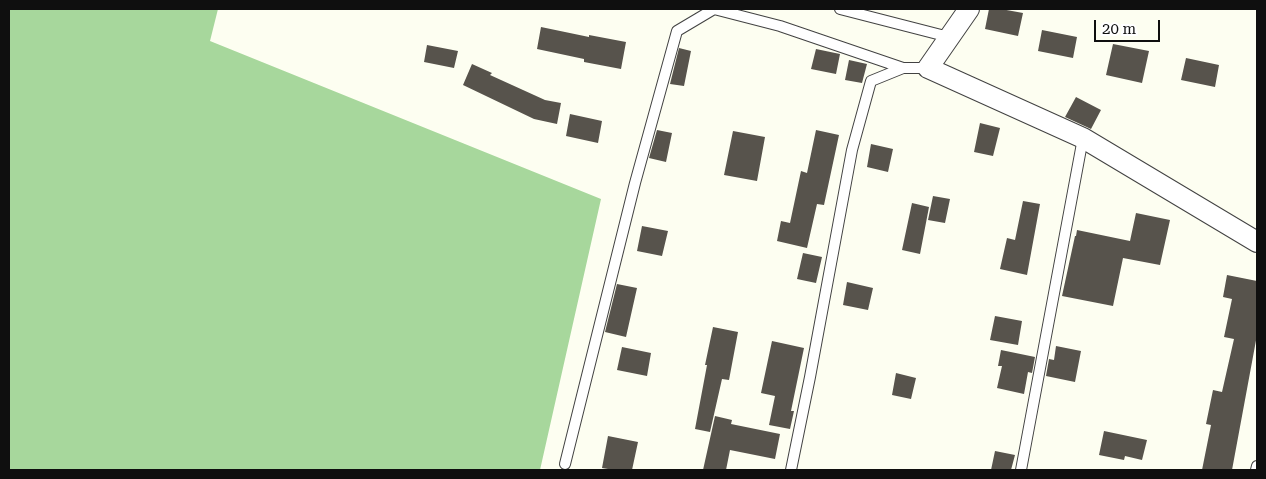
<!DOCTYPE html>
<style>
body{margin:0}
#map{position:relative;width:1266px;height:479px;overflow:hidden;background:#fdfef1;font-family:"Roboto Serif",serif}
canvas{display:block}
.frame{position:absolute;inset:0;border:10px solid #0f0f0f;pointer-events:none}
.scale{position:absolute;left:1094px;top:20px;width:66px;height:22px;box-sizing:border-box;border:2px solid #0f0f0f;border-top:0;padding-left:6px;font-size:15px;line-height:18px;white-space:nowrap;color:#0f0f0f;-webkit-text-stroke:4px #fff;paint-order:stroke}
</style>
<div id="map">
<canvas width="1266" height="479"></canvas>
<div class="frame"></div>
<div class="scale">20 m</div>
</div>
<script>
const ctx = document.querySelector('canvas').getContext('2d');
ctx.lineJoin = 'round';
function fill(path, color) { ctx.fillStyle = color; ctx.fill(path, 'evenodd'); }
const shape = rows => new Path2D(rows.map(r => 'M' + r).join(''));
function strokePath(path, color, width, dash) { ctx.strokeStyle = color; ctx.lineWidth = width; ctx.lineCap = dash ? 'butt' : 'round'; ctx.setLineDash(dash || []); ctx.stroke(path); }
fill(shape([
 [9,9,218,9,210,41,601,199,540,470,9,470]
]), '#a7d79c');
fill(shape([
 [989,9,1001,9,1023,13,1018,36,985,29],
 [541,27,589,37,589,35,626,42,621,69,584,62,584,59,537,49],
 [1042,30,1077,37,1073,58,1038,51],
 [1113,44,1149,51,1142,83,1106,75],
 [427,45,458,51,454,68,424,62],
 [679,48,691,51,684,86,670,84],
 [816,49,840,54,836,74,811,69],
 [1186,58,1219,65,1215,87,1181,80],
 [849,60,867,64,862,83,845,80],
 [472,64,492,73,490,75,545,100,561,103,557,124,534,119,463,85],
 [1076,97,1101,110,1091,129,1065,117],
 [570,114,602,121,598,143,566,136],
 [980,123,1000,128,993,156,974,152],
 [657,130,672,133,666,162,649,158],
 [816,130,839,135,824,205,817,204,807,248,777,241,781,221,790,223,801,171,807,173],
 [733,131,765,137,757,181,724,175],
 [871,144,893,149,888,172,867,167],
 [933,196,950,199,945,223,928,220],
 [1023,201,1040,204,1027,275,1000,269,1007,238,1015,240],
 [912,203,929,207,920,254,902,250],
 [1136,213,1170,220,1160,265,1123,258,1113,306,1062,296,1075,236,1076,236,1077,230,1130,241],
 [642,226,668,231,662,256,637,251],
 [803,253,822,257,816,283,797,279],
 [1227,275,1257,281,1257,335,1232,470,1202,470,1211,425,1206,424,1213,390,1222,392,1234,339,1224,337,1232,299,1223,297],
 [847,282,873,288,868,310,843,305],
 [617,284,637,288,626,337,605,332],
 [995,316,1022,321,1018,345,990,340],
 [713,327,738,332,729,380,722,379,710,432,695,429,707,365,705,365],
 [772,341,804,348,791,411,794,411,790,429,769,425,775,396,761,393],
 [1056,346,1081,351,1075,382,1046,376,1049,359,1054,360],
 [622,347,651,353,647,376,617,370],
 [1001,350,1035,357,1032,373,1028,372,1024,394,997,388,1002,366,998,366],
 [896,373,916,378,911,399,892,395],
 [715,416,732,420,731,424,780,434,775,459,730,450,726,470,703,470],
 [1104,431,1147,440,1142,460,1125,456,1124,460,1099,455],
 [608,436,638,442,632,470,614,470,602,468],
 [995,451,1015,455,1011,470,991,470]
]), '#57534c');
const service = shape([
 [714,9,780,26,903,68],
 [840,9,949,37],
 [565,464,635,183,677,31,714,9],
 [791,470,810,377,852,150,871,81,903,68,928,68],
 [1021,470,1083,138],
 [1256,470,1257,466]
]);
const minor = shape([
 [969,9,928,68,1083,138,1257,242]
]);
strokePath(service, '#424242', 12);
strokePath(minor, '#424242', 22);
strokePath(service, '#fff', 10);
strokePath(minor, '#fff', 20);
</script>
